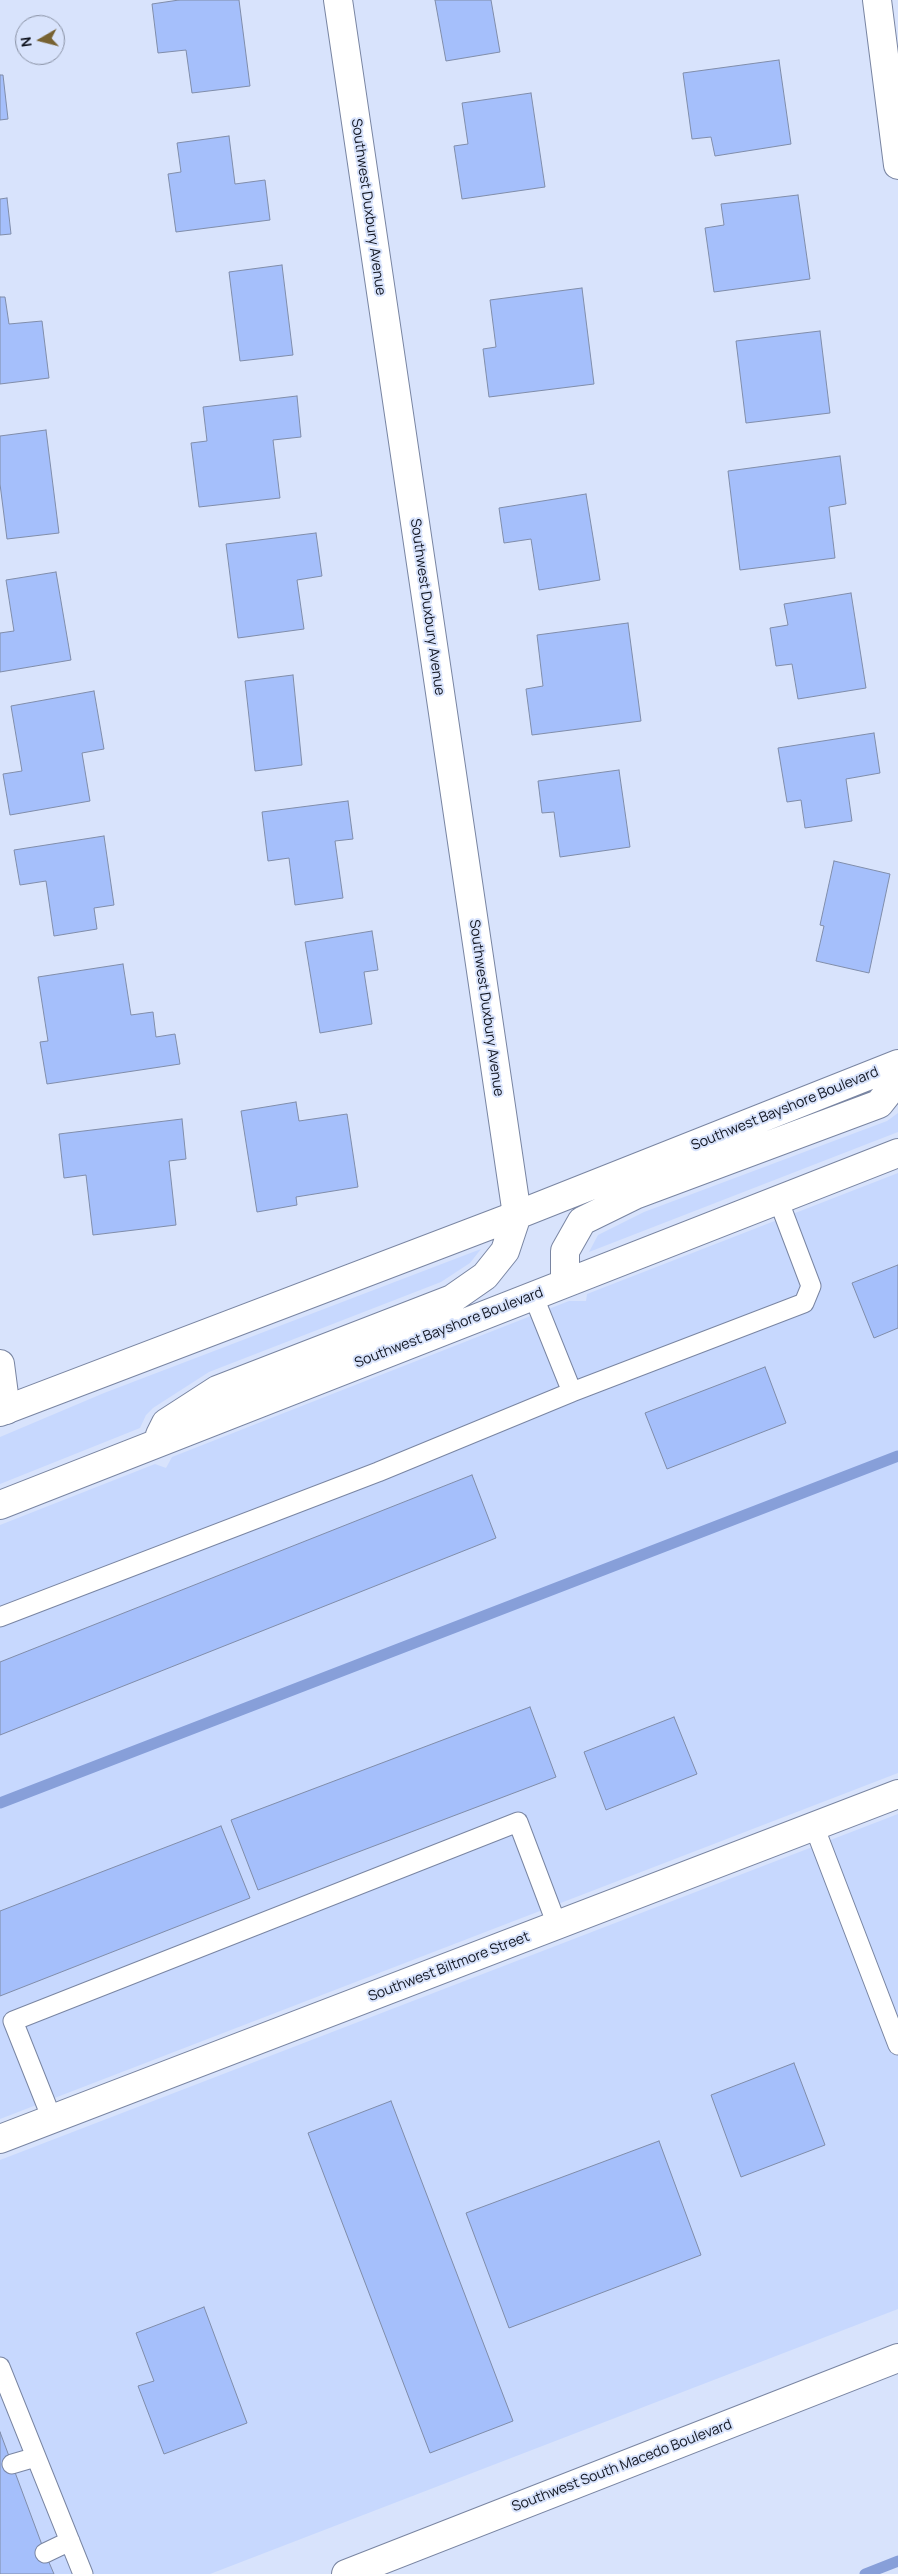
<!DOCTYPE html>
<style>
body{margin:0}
#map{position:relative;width:898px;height:2574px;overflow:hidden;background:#d8e3fc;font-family:Manrope,sans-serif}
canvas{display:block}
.north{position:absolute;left:15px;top:15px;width:50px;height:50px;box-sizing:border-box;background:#d8e3fc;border:1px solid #8890a3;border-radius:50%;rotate:262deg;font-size:14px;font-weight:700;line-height:20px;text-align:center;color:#0f131e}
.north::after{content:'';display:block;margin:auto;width:18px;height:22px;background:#776232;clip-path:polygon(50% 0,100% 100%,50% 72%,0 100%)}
</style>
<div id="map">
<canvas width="898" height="2574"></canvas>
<div class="north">N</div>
</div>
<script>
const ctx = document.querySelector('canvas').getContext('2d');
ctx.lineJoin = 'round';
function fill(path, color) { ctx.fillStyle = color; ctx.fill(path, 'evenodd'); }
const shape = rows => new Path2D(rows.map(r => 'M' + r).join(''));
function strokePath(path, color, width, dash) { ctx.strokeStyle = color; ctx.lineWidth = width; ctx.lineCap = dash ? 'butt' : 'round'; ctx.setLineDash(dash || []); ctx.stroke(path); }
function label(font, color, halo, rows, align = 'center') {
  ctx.font = font + ' Manrope,sans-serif'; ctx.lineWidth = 4; ctx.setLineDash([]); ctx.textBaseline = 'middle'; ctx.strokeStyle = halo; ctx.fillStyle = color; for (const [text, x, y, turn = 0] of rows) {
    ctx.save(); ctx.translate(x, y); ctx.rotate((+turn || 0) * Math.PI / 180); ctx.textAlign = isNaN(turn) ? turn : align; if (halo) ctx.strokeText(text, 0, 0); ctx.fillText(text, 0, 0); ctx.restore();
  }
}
fill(shape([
 [898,1113,898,1132,589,1252,598,1235,644,1212,887,1121],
 [898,1173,898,1773,0,2119,0,1525,155,1464,166,1468,172,1457,569,1301,586,1301,587,1294],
 [481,1249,470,1263,441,1282,209,1372,153,1408,146,1415,140,1428,0,1484,0,1437,104,1393],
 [898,1814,898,2309,210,2574,0,2574,0,2160]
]), '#c7d8fe');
strokePath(shape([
 [0,1803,898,1456],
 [865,2574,898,2561]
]), '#879fd9', 11);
const building = shape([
 [179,0,239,0,250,86,192,93,186,50,158,53,152,4,179,0],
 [435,0,491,0,500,52,446,61,435,0],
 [779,60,791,144,715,156,711,137,692,139,683,73,779,60],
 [0,75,3,75,8,119,0,120,0,75],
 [531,93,545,187,462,199,454,146,468,144,462,103,531,93],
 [229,136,235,184,265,180,270,220,176,232,168,174,181,172,177,143,229,136],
 [798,195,810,279,714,292,705,228,724,225,721,204,798,195],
 [7,198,11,234,0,235,0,199,7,198],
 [282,265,293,355,240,361,229,272,282,265],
 [582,288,594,384,489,397,483,349,496,347,490,300,582,288],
 [0,297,5,297,9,324,42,321,49,378,0,384,0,297],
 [820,331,830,413,746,423,736,341,820,331],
 [297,396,301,437,273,440,280,498,199,507,191,443,207,441,203,407,297,396],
 [46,430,59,533,7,539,0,484,0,436,46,430],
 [840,456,846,504,829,507,835,558,740,570,728,471,840,456],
 [586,494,600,580,539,590,531,539,504,543,499,508,586,494],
 [316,533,322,576,297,580,304,629,238,638,226,544,316,533],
 [56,572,71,660,0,672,0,633,14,631,6,580,56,572],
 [851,593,866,688,798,699,792,664,776,666,770,628,788,625,784,604,851,593],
 [628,623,641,721,532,735,526,689,543,686,537,635,628,623],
 [293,675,302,765,255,771,245,681,293,675],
 [94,691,104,749,82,753,90,801,10,815,3,774,22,771,11,706,94,691],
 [874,733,880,773,846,779,852,821,805,828,801,800,787,802,778,748,874,733],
 [619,770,630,847,560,857,554,812,542,813,538,781,619,770],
 [348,801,353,839,335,841,343,898,295,905,289,858,268,861,262,812,348,801],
 [104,836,114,905,94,908,97,929,54,936,46,881,20,885,14,850,104,836],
 [834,861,890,874,869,973,816,961,824,926,820,925,834,861],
 [372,931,378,970,364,972,372,1024,320,1033,305,942,372,931],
 [123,964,131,1015,153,1012,156,1037,175,1034,180,1064,47,1084,40,1042,48,1041,38,977,123,964],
 [296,1102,299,1121,347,1114,358,1187,296,1197,297,1205,257,1212,241,1111,296,1102],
 [182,1119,186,1159,169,1161,176,1225,93,1235,86,1175,64,1178,59,1134,182,1119],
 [898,1265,898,1328,874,1338,852,1283,898,1265],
 [765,1367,786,1423,667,1469,645,1413,765,1367],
 [472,1475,496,1538,0,1735,0,1662,472,1475],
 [530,1707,556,1777,258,1890,231,1820,530,1707],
 [674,1717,697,1774,606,1810,584,1752,674,1717],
 [221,1826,250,1898,0,1996,0,1911,221,1826],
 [794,2063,825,2145,741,2177,711,2095,794,2063],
 [391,2101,513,2421,430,2453,308,2133,391,2101],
 [659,2141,701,2255,509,2328,466,2213,659,2141],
 [204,2307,247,2423,164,2454,138,2386,154,2381,136,2333,204,2307],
 [0,2432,45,2553,54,2574,0,2574,0,2432]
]);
fill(building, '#a5bffb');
strokePath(building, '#808daa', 1);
const service = shape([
 [572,1392,804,1303,811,1286,778,1199],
 [0,1617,378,1472,572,1392,533,1295],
 [814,1826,898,2045],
 [52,2119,13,2021,518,1822,557,1925],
 [0,2367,83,2574],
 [12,2464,36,2457],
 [45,2553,70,2541]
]);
const minor = shape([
 [338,0,517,1215],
 [877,0,898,165],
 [0,1364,6,1410],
 [0,2139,898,1794],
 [346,2574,898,2358]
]);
const secondary = shape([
 [565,1282,565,1251,582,1221,635,1195,879,1104,898,1080],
 [0,1412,517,1215,898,1064],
 [160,1435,166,1423,217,1390,452,1299,485,1276,505,1251,517,1215],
 [0,1505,898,1153]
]);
strokePath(service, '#7985a2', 21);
strokePath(minor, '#7985a2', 30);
strokePath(secondary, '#7985a2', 30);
strokePath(service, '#fff', 19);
strokePath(minor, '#fff', 28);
strokePath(secondary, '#fff', 28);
label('14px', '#0f131e', '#d8e3fc', [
 ["Southwest Duxbury Avenue",368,207,82],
 ["Southwest Duxbury Avenue",427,607,82],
 ["Southwest Duxbury Avenue",486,1008,82],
 ["Southwest Bayshore Boulevard",785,1109,-22],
 ["Southwest Bayshore Boulevard",449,1328,-21],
 ["Southwest Biltmore Street",449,1967,-21],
 ["Southwest South Macedo Boulevard",622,2466,-21]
]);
</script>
